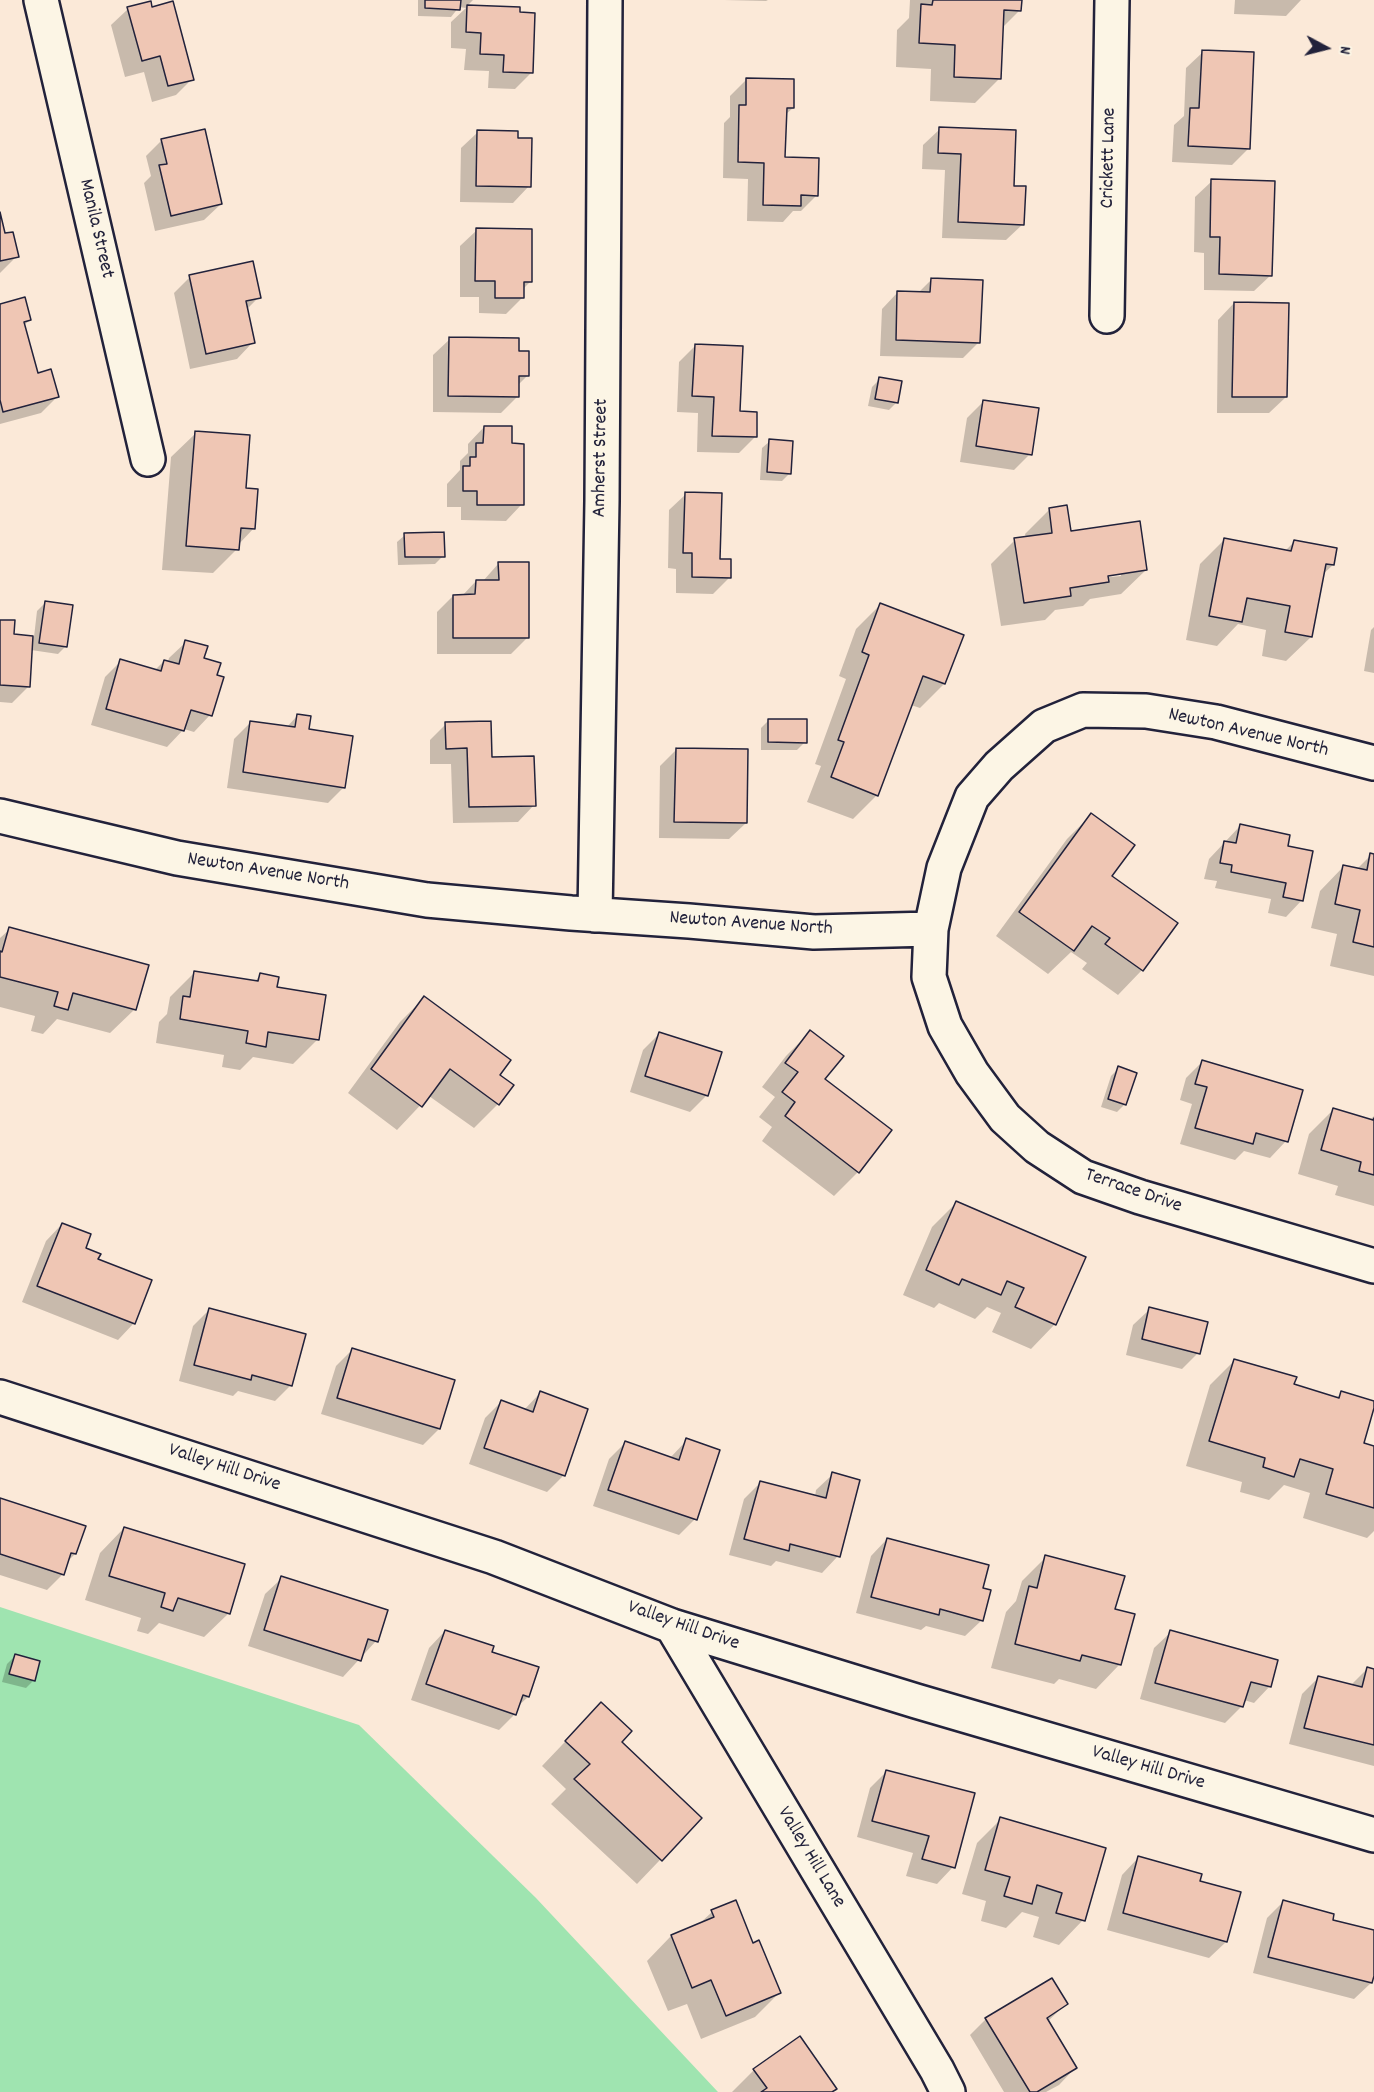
<!DOCTYPE html>
<style>
body{margin:0}
#map{position:relative;width:1374px;height:2092px;overflow:hidden;background:#fbe9d8;font-family:Dekko,sans-serif}
canvas{display:block}
.north{position:absolute;left:1296px;top:18px;width:60px;height:60px;-webkit-text-stroke:4px #fcf5e5;paint-order:stroke;rotate:97deg;font-size:16px;font-weight:700;line-height:24px;text-align:center;color:#22223b}
.north::after{content:'';display:block;margin:auto;width:21px;height:27px;background:#22223b;clip-path:polygon(50% 0,100% 100%,50% 72%,0 100%)}
</style>
<div id="map">
<canvas width="1374" height="2092"></canvas>
<div class="north">N</div>
</div>
<script>
const ctx = document.querySelector('canvas').getContext('2d');
ctx.lineJoin = 'round';
function fill(path, color) { ctx.fillStyle = color; ctx.fill(path, 'evenodd'); }
const shape = rows => new Path2D(rows.map(r => 'M' + r).join(''));
function strokePath(path, color, width, dash) { ctx.strokeStyle = color; ctx.lineWidth = width; ctx.lineCap = dash ? 'butt' : 'round'; ctx.setLineDash(dash || []); ctx.stroke(path); }
function label(font, color, halo, rows, align = 'center') {
  ctx.font = font + ' Dekko,sans-serif'; ctx.lineWidth = 4.5; ctx.setLineDash([]); ctx.textBaseline = 'middle'; ctx.strokeStyle = halo; ctx.fillStyle = color; for (const [text, x, y, turn = 0] of rows) {
    ctx.save(); ctx.translate(x, y); ctx.rotate((+turn || 0) * Math.PI / 180); ctx.textAlign = isNaN(turn) ? turn : align; if (halo) ctx.strokeText(text, 0, 0); ctx.fillText(text, 0, 0); ctx.restore();
  }
}
fill(shape([
 [0,1607,359,1725,536,1898,718,2092,0,2092]
]), '#9fe4b0');
fill(shape([
 [418,0,473,0,467,6,531,73,515,89,488,88,489,71,464,70,466,49,451,48,451,22,466,8,459,7,451,17,418,16],
 [724,0,768,0,766,1],
 [910,0,1020,0,1020,10,1002,28,1000,78,975,103,930,101,931,69,896,67,897,30,909,18],
 [1235,0,1301,0,1286,16,1234,14],
 [128,9,151,9,192,79,176,95,152,102,144,72,125,77,111,25],
 [1203,52,1249,148,1232,165,1172,162,1174,125,1184,116,1186,68],
 [747,79,793,108,785,115,784,159,817,195,801,211,793,211,783,222,747,221,748,179,723,178,724,123,730,117,730,96],
 [940,129,1013,187,1023,224,1006,240,942,238,945,170,922,169,923,145],
 [478,132,529,186,513,203,460,202,461,148],
 [162,140,221,204,204,220,155,231,144,183,151,176,146,156],
 [1212,181,1271,275,1254,291,1204,290,1204,253,1194,252,1195,197],
 [0,218,4,235,17,256,0,273],
 [477,230,531,281,523,289,523,297,506,314,479,313,479,297,460,297,460,246],
 [190,277,259,297,246,310,253,342,237,359,190,369,174,293],
 [931,280,979,342,963,358,880,356,882,309,898,292,918,293],
 [1234,303,1286,397,1269,413,1217,413,1218,320],
 [0,306,30,320,23,326,37,375,57,397,41,413,0,424],
 [450,339,518,352,528,375,518,385,518,396,501,413,433,412,433,355],
 [695,346,755,437,739,453,697,452,698,413,677,412,679,362],
 [880,379,897,402,889,410,868,406,872,387],
 [984,401,1030,454,1014,470,960,462,967,418],
 [484,427,511,445,522,504,506,521,461,520,461,507,447,507,447,484,460,470,460,461,468,453,468,444],
 [196,433,244,489,254,528,238,545,237,549,213,573,162,570,171,457],
 [770,441,790,473,782,481,760,480,762,448],
 [686,494,729,578,713,594,676,593,676,569,668,568,669,510],
 [1050,509,1070,533,1146,570,1121,594,1090,599,1083,606,1055,610,1045,620,1001,626,991,564,1015,540,1026,538,1025,534],
 [1121,573,1121,576,1101,578,1101,576],
 [405,535,443,556,435,564,398,565,397,542],
 [1224,540,1284,552,1294,542,1333,565,1322,575,1311,637,1286,661,1262,656,1266,630,1238,624,1217,646,1186,640,1200,564],
 [499,563,528,637,511,654,437,654,437,612,453,596,462,596,476,581,483,581],
 [45,603,66,646,58,654,31,650,28,687,12,703,0,702,0,622,13,635,34,637,37,611],
 [880,605,944,684,920,708,911,705,877,795,853,819,807,802,821,766,815,764,846,679,839,676,856,629],
 [1374,627,1374,673,1364,671,1371,630],
 [186,642,216,676,210,715,194,732,184,729,167,747,91,725,105,677,121,661,155,670,164,661,168,662,169,658],
 [297,716,344,787,328,803,227,788,234,739,251,722,286,728],
 [769,720,805,742,797,750,761,750,761,728],
 [446,724,491,758,534,805,518,822,453,823,451,764,430,764,430,740],
 [676,750,746,823,729,839,659,838,660,766],
 [1091,815,1109,876,1176,924,1142,970,1118,995,1082,969,1087,963,1071,952,1048,974,996,936,1067,839],
 [1240,826,1286,847,1302,900,1286,917,1268,913,1271,899,1215,888,1217,881,1204,879,1209,859],
 [1371,855,1374,856,1374,976,1330,966,1337,934,1311,928,1320,891,1344,866,1357,869],
 [10,929,135,1009,110,1033,57,1019,43,1034,31,1031,35,1016,0,1007,0,938],
 [194,973,254,982,261,975,276,989,317,1040,293,1064,253,1057,240,1070,222,1067,224,1055,156,1043,159,1022,167,1014,170,997],
 [424,998,498,1075,498,1104,474,1128,429,1096,397,1130,348,1093,400,1022],
 [810,1032,823,1080,858,1172,834,1196,762,1141,772,1127,759,1117,775,1097,762,1087,786,1056],
 [659,1034,707,1095,690,1112,630,1092,643,1050],
 [1202,1062,1286,1141,1270,1158,1244,1151,1235,1160,1180,1144,1192,1104,1180,1100,1186,1078],
 [1119,1068,1125,1104,1117,1112,1101,1107,1111,1076],
 [1333,1110,1370,1120,1374,1116,1374,1206,1335,1195,1338,1186,1298,1174,1309,1134],
 [956,1203,1055,1324,1031,1349,992,1332,1001,1313,987,1307,975,1319,939,1303,934,1308,903,1295,932,1227],
 [62,1224,96,1260,134,1323,118,1340,22,1302,46,1241],
 [210,1309,291,1385,275,1401,238,1391,233,1396,179,1381,193,1326],
 [1150,1309,1198,1353,1182,1369,1126,1355,1133,1325],
 [352,1350,439,1429,423,1445,321,1414,336,1366],
 [1235,1360,1293,1385,1336,1398,1342,1393,1374,1403,1362,1444,1374,1447,1374,1531,1367,1538,1303,1518,1310,1493,1284,1485,1269,1500,1240,1492,1242,1482,1186,1466,1210,1385],
 [540,1393,586,1410,563,1476,547,1492,469,1464,485,1418,501,1402,524,1410],
 [687,1440,695,1519,679,1535,593,1506,609,1459,625,1443,670,1458],
 [833,1474,838,1556,822,1573,776,1561,771,1566,729,1555,744,1499,760,1483,815,1497,816,1490],
 [0,1499,75,1554,67,1562,63,1574,47,1590,0,1575],
 [124,1528,229,1613,204,1637,159,1623,148,1634,137,1631,141,1618,85,1600,100,1553],
 [887,1539,981,1589,982,1620,965,1636,926,1626,921,1630,856,1613,871,1556],
 [1046,1557,1114,1610,1120,1664,1096,1689,1059,1679,1054,1684,991,1668,1006,1612,1016,1601,1022,1581],
 [282,1578,376,1641,343,1677,248,1646,265,1594],
 [445,1631,490,1652,528,1697,517,1707,515,1714,499,1730,411,1700,429,1648],
 [1171,1632,1270,1686,1254,1703,1244,1700,1242,1706,1225,1723,1140,1699,1154,1648],
 [15,1656,34,1680,26,1688,2,1682,7,1664],
 [1367,1669,1374,1670,1374,1766,1289,1744,1302,1694,1318,1678,1350,1686],
 [601,1704,620,1742,700,1818,637,1884,551,1804,566,1789,542,1766],
 [887,1771,953,1867,937,1884,906,1876,913,1853,857,1837,870,1788],
 [1001,1819,1104,1849,1083,1920,1059,1945,1033,1937,1039,1917,1022,1912,1006,1928,981,1921,986,1901,962,1894,977,1843],
 [1138,1858,1198,1882,1226,1942,1209,1958,1107,1930,1122,1875],
 [1283,1902,1331,1921,1374,1932,1374,1970,1371,1983,1354,1999,1253,1973,1267,1918],
 [712,1912,753,1945,779,1993,755,2017,701,2039,687,2004,668,2011,647,1961,671,1936,698,1925],
 [1066,2004,1047,2022,1075,2068,1059,2085,1046,2092,1004,2092,970,2035,986,2019],
 [754,2070,832,2092,732,2092]
]), '#0003');
const building = shape([
 [425,0,461,0,460,10,425,8,425,0],
 [933,0,1022,0,1021,11,1004,10,1001,79,954,77,955,45,919,43,921,4,932,5,933,0],
 [151,1,152,7,173,1,194,80,168,86,160,56,142,61,127,7,151,1],
 [467,5,520,7,520,12,535,13,533,73,503,72,504,55,480,54,481,33,466,32,467,5],
 [1202,50,1254,52,1250,149,1188,146,1190,108,1199,108,1202,50],
 [746,78,794,79,794,108,787,108,785,157,819,158,818,196,801,195,801,206,763,205,764,163,738,162,739,105,746,105,746,78],
 [939,127,1016,130,1014,186,1026,186,1024,225,958,222,961,154,938,153,939,127],
 [205,129,222,204,171,216,159,165,167,164,161,139,205,129],
 [477,130,518,131,518,138,532,138,531,187,476,186,477,130],
 [1211,179,1275,181,1272,276,1219,274,1220,237,1210,237,1211,179],
 [0,212,5,233,13,232,19,257,0,261,0,212],
 [476,228,532,229,532,282,524,282,524,298,495,298,495,281,475,281,476,228],
 [253,261,261,298,246,301,255,343,206,354,189,275,253,261],
 [931,278,983,280,980,343,896,340,897,291,930,292,931,278],
 [25,297,31,320,24,322,38,373,51,369,59,397,3,412,0,400,0,304,25,297],
 [1234,302,1289,303,1287,397,1232,397,1234,302],
 [449,337,519,338,519,351,529,351,529,376,519,376,519,397,448,396,449,337],
 [695,344,743,346,740,411,757,412,757,437,712,436,714,397,692,396,695,344],
 [879,377,902,381,898,403,875,399,879,377],
 [983,400,1039,408,1032,455,976,446,983,400],
 [484,426,512,426,512,443,524,444,524,505,477,505,477,491,463,491,463,466,470,466,470,457,476,457,476,443,483,443,484,426],
 [195,431,250,435,246,488,258,489,255,529,241,528,239,550,186,546,195,431],
 [769,439,793,441,791,474,767,472,769,439],
 [685,492,722,493,720,559,731,559,731,578,692,577,692,553,683,553,685,492],
 [1067,505,1071,531,1140,521,1147,570,1108,576,1109,582,1070,588,1071,596,1024,603,1014,538,1052,533,1049,508,1067,505],
 [444,532,445,557,405,557,404,533,444,532],
 [1224,538,1291,551,1294,540,1337,548,1334,565,1326,564,1312,637,1285,632,1290,606,1247,598,1242,622,1209,616,1224,538],
 [498,562,529,562,529,638,453,638,453,595,475,594,476,580,499,580,498,562],
 [45,601,73,605,67,647,39,643,45,601],
 [880,603,964,635,945,684,923,676,878,796,831,777,844,742,838,740,869,655,862,652,880,603],
 [0,620,15,620,14,634,33,636,30,687,0,685,0,620],
 [185,640,208,646,204,658,221,663,217,675,224,677,212,716,191,710,184,731,106,709,120,659,161,671,164,660,179,664,185,640],
 [297,714,311,716,309,729,353,736,345,788,243,772,250,721,295,727,297,714],
 [768,719,807,719,807,743,768,742,768,719],
 [491,721,492,757,534,756,536,806,469,807,467,748,446,749,445,722,491,721],
 [676,748,748,749,747,823,674,822,676,748],
 [1091,813,1135,845,1112,876,1178,923,1143,971,1105,944,1110,938,1092,926,1074,951,1019,912,1091,813],
 [1240,824,1290,835,1288,846,1313,851,1303,901,1283,897,1286,883,1231,872,1232,865,1220,863,1224,841,1236,843,1240,824],
 [1370,853,1374,854,1374,947,1353,942,1360,910,1335,904,1343,865,1367,870,1370,853],
 [9,927,149,965,136,1010,73,993,68,1010,54,1006,58,992,0,977,0,951,2,952,9,927],
 [194,971,258,981,260,973,279,977,277,987,326,995,319,1040,268,1032,266,1047,246,1043,248,1031,180,1019,183,996,190,997,194,971],
 [424,996,511,1060,500,1075,514,1085,499,1105,450,1069,422,1107,371,1069,424,996],
 [810,1030,844,1056,825,1079,892,1130,859,1173,785,1116,795,1102,782,1092,798,1072,785,1063,810,1030],
 [659,1032,722,1052,708,1096,645,1076,659,1032],
 [1202,1060,1303,1090,1288,1142,1256,1133,1253,1144,1195,1128,1207,1087,1195,1084,1202,1060],
 [1118,1066,1137,1073,1126,1105,1108,1099,1118,1066],
 [1333,1108,1373,1120,1374,1118,1374,1175,1359,1171,1361,1162,1321,1150,1333,1108],
 [956,1201,1086,1257,1056,1325,1015,1307,1024,1288,1007,1281,1001,1295,962,1279,959,1285,926,1270,956,1201],
 [62,1223,91,1234,86,1248,101,1254,98,1259,152,1280,135,1324,37,1286,62,1223],
 [1149,1307,1208,1322,1200,1354,1142,1339,1149,1307],
 [209,1308,306,1334,292,1386,252,1375,251,1380,194,1365,209,1308],
 [352,1348,455,1380,440,1429,337,1398,352,1348],
 [1234,1359,1297,1377,1294,1384,1339,1398,1341,1391,1374,1401,1374,1408,1364,1443,1374,1446,1374,1508,1326,1494,1333,1469,1300,1459,1294,1477,1263,1467,1265,1458,1209,1441,1234,1359],
 [540,1391,588,1409,565,1476,484,1448,501,1400,533,1412,540,1391],
 [686,1438,720,1450,697,1520,608,1490,625,1441,679,1460,686,1438],
 [832,1472,860,1480,840,1557,790,1544,789,1551,744,1539,760,1481,826,1498,832,1472],
 [0,1498,86,1526,76,1554,71,1553,64,1575,0,1554,0,1498],
 [124,1527,245,1564,230,1614,178,1598,173,1611,161,1607,165,1593,109,1576,124,1527],
 [887,1538,989,1565,983,1588,991,1590,983,1621,940,1609,939,1615,871,1597,887,1538],
 [1045,1555,1125,1576,1115,1609,1135,1614,1121,1665,1082,1655,1080,1661,1015,1644,1029,1586,1037,1588,1045,1555],
 [281,1576,388,1610,378,1642,368,1639,361,1661,264,1630,281,1576],
 [445,1630,494,1646,492,1652,539,1667,529,1697,523,1695,516,1715,426,1684,445,1630],
 [1170,1630,1278,1660,1271,1687,1251,1682,1243,1707,1155,1683,1170,1630],
 [15,1654,40,1661,35,1681,9,1674,15,1654],
 [1367,1667,1374,1669,1374,1745,1304,1728,1318,1676,1362,1687,1367,1667],
 [601,1702,632,1731,622,1742,702,1818,662,1861,574,1779,590,1764,565,1741,601,1702],
 [886,1770,975,1793,955,1868,922,1859,929,1836,872,1821,886,1770],
 [1000,1817,1106,1848,1085,1921,1056,1913,1062,1893,1037,1885,1032,1904,1004,1896,1010,1877,985,1870,1000,1817],
 [1138,1856,1202,1874,1200,1881,1241,1892,1227,1942,1123,1913,1138,1856],
 [736,1900,753,1943,759,1940,781,1993,726,2016,711,1980,692,1988,671,1935,714,1917,711,1910,736,1900],
 [1283,1900,1334,1914,1333,1920,1374,1930,1374,1976,1372,1983,1268,1957,1283,1900],
 [1052,1978,1068,2004,1047,2018,1077,2068,1037,2092,1030,2092,985,2018,1052,1978],
 [800,2036,837,2089,832,2092,761,2092,767,2088,753,2069,800,2036]
]);
fill(building, '#efc6b4');
strokePath(building, '#22223b', 1.5);
const street = shape([
 [41,0,148,459],
 [1107,316,1112,0],
 [0,816,177,858,427,900,571,913,689,921,814,932,931,929,944,868,972,797,999,766,1044,726,1083,710,1146,711,1216,722,1374,763],
 [595,915,602,501,605,0],
 [931,929,929,977,945,1026,972,1073,1005,1118,1037,1147,1083,1177,1140,1197,1374,1266],
 [0,1397,494,1557,672,1626,916,1701,1374,1835],
 [672,1626,937,2070,948,2092]
]);
strokePath(street, '#22223b', 38);
strokePath(street, '#fcf5e5', 33);
label('20px', '#22223b', '#fcf5e5', [
 ["Crickett Lane",1110,158,-89],
 ["Manila Street",95,229,77],
 ["Amherst Street",602,458,-89],
 ["Newton Avenue North",1248,734,13],
 ["Newton Avenue North",268,873,9],
 ["Newton Avenue North",751,925,4],
 ["Terrace Drive",1133,1192,19],
 ["Valley Hill Drive",224,1469,18],
 ["Valley Hill Drive",683,1627,19],
 ["Valley Hill Drive",1148,1769,16],
 ["Valley Hill Lane",810,1858,59]
]);
</script>
